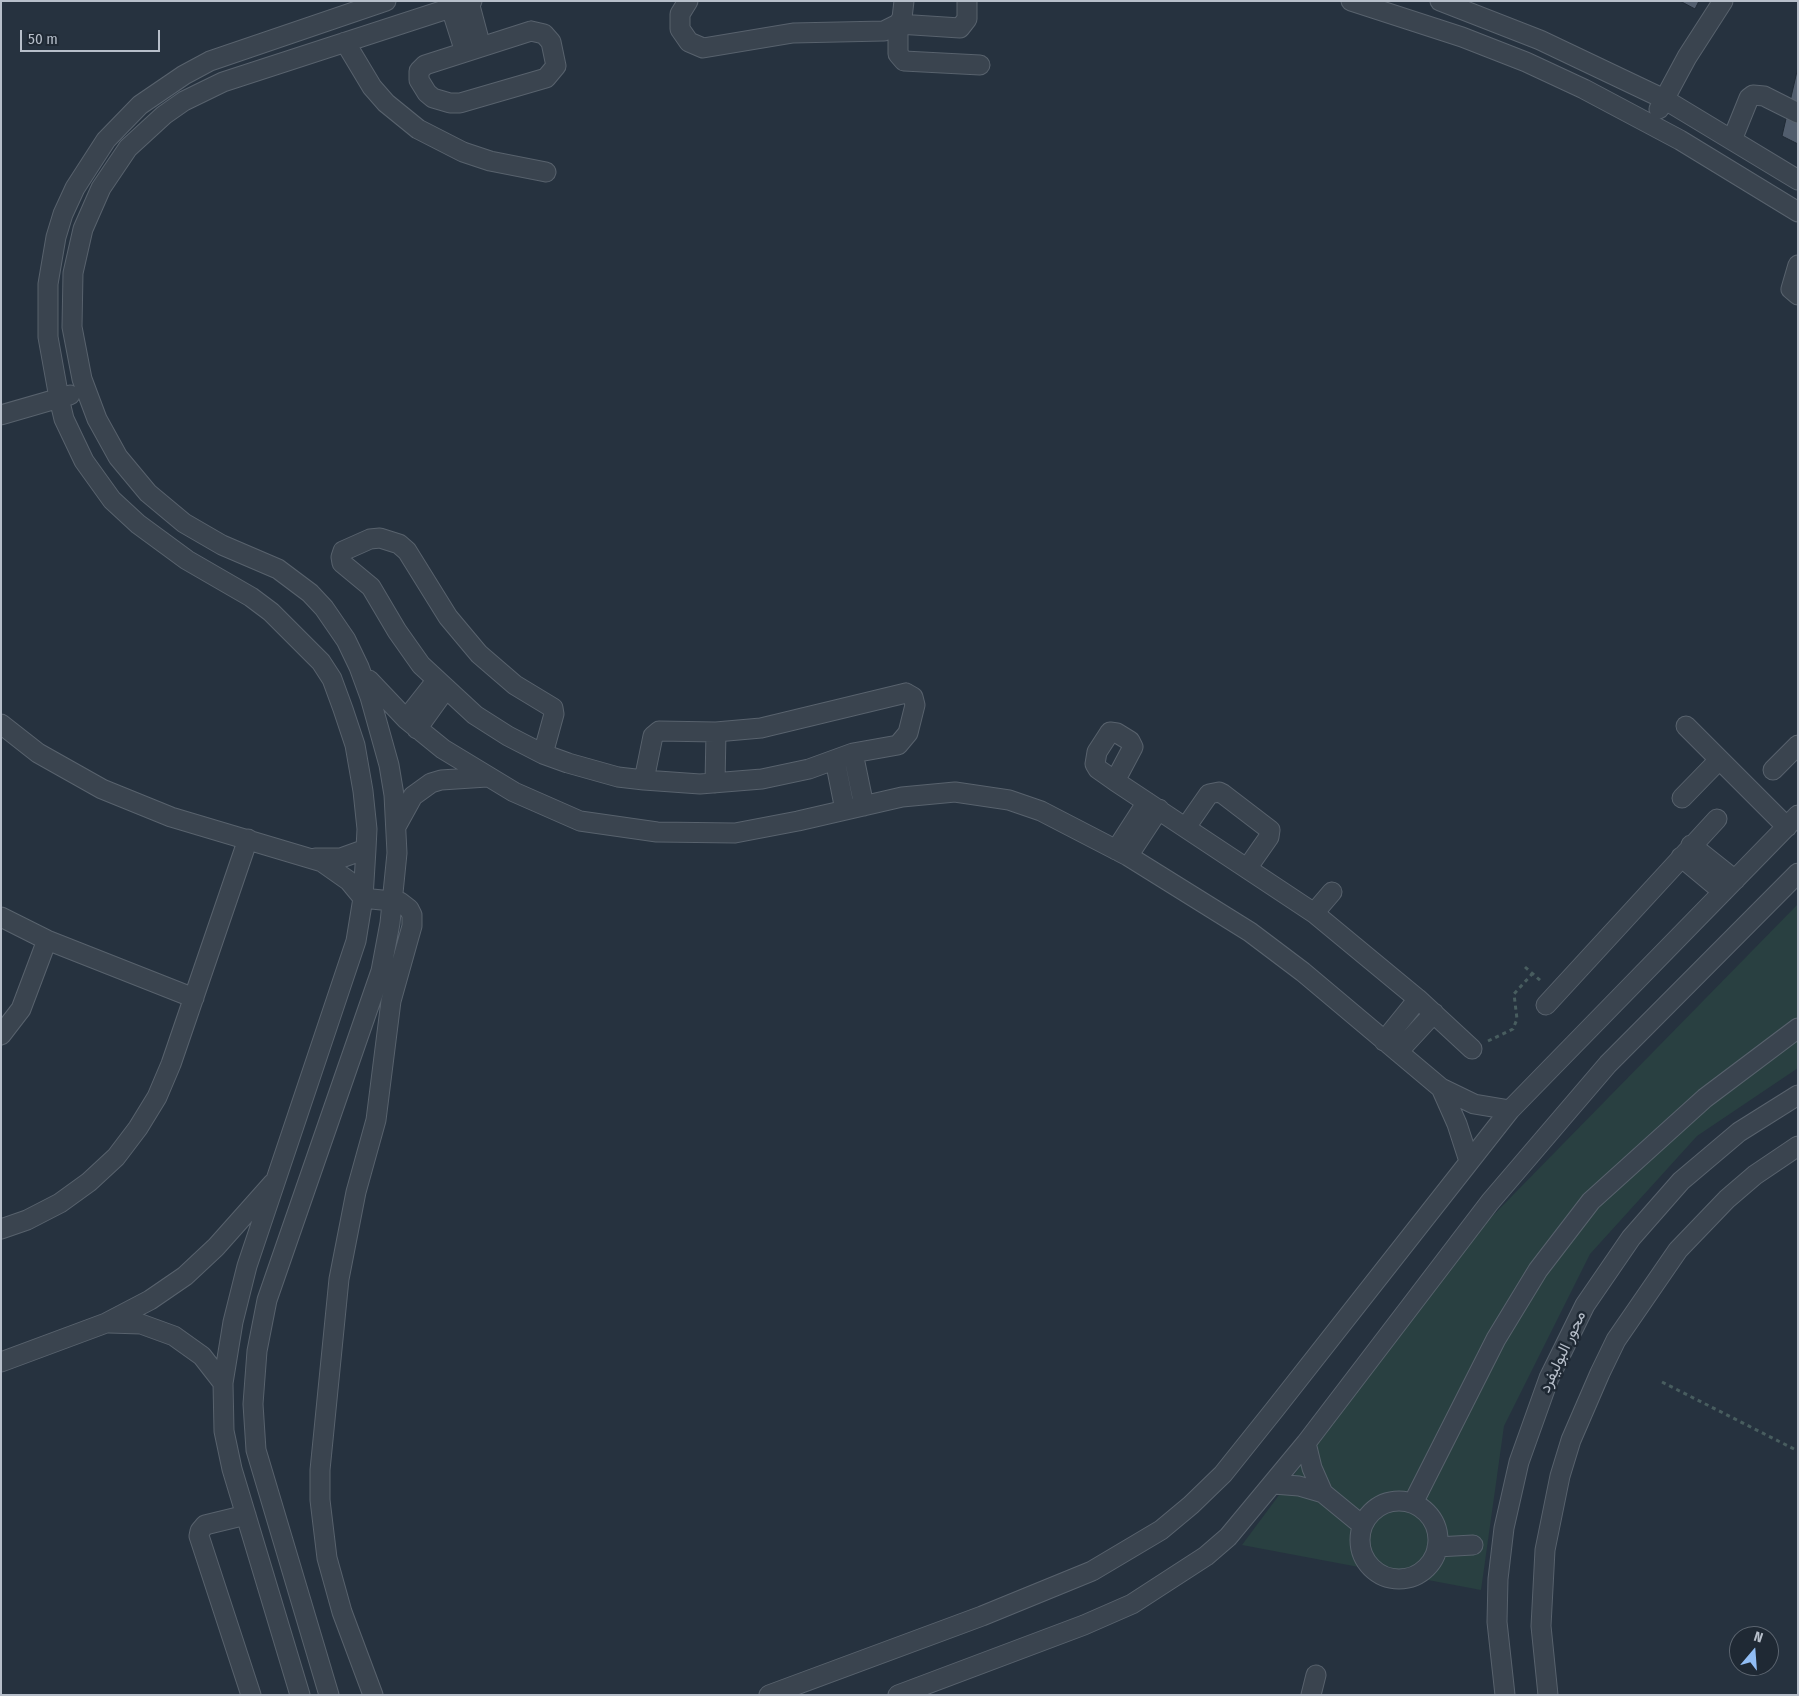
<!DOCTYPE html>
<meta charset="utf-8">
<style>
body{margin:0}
#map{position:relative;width:1799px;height:1696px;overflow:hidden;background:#26323f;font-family:"Fira Sans Condensed",sans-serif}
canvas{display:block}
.frame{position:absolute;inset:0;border:2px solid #b7bfca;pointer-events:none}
.north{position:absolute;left:1729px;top:1626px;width:50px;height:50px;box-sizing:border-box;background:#1f2934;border:1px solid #5c6570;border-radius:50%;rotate:18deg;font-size:14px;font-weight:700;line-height:20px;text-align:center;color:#b7bfca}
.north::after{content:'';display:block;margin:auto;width:18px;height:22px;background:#91bdf4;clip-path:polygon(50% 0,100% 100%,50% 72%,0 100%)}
.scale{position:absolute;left:20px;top:30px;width:140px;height:22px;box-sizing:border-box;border:2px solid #b7bfca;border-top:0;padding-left:6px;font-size:15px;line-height:18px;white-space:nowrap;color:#b7bfca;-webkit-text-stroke:4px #1f2934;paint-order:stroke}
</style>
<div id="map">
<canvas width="1799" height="1696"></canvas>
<div class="frame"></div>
<div class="north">N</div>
<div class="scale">50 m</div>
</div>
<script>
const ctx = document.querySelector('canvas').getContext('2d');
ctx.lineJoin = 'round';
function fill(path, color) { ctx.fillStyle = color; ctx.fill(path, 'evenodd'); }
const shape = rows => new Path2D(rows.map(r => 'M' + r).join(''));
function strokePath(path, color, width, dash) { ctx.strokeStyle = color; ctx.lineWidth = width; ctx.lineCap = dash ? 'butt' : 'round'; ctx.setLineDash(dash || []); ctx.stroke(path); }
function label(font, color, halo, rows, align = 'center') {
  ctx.font = font + ' "Fira Sans Condensed",Vazirmatn,sans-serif'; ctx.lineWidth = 5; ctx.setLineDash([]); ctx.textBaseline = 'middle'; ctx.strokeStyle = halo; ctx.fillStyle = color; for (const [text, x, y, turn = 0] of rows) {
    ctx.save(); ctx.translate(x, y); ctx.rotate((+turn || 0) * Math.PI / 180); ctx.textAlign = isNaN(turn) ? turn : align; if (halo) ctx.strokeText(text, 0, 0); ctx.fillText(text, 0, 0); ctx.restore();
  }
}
fill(shape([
 [1798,904,1798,1068,1697,1136,1590,1254,1504,1426,1481,1590,1242,1545,1466,1243]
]), '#294041');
const building = shape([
 [1680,1,1699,1,1695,9,1680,1],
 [1798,67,1798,144,1782,136,1798,67]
]);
fill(building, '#515d6d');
strokePath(building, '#212b36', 1);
const minor = shape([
 [688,1,680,14,680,29,689,42,703,48,793,33,884,31,898,24,902,18,904,1],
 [967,1,967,19,960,28,898,24,898,54,904,61,980,65],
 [1351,1,1462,37,1526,62,1584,89,1680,140,1798,212],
 [1440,1,1540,40,1664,99,1798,180],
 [469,2,481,47],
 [451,8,465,52],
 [531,31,544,34,551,42,556,66,546,78,460,103,450,103,433,98,427,93,419,80,419,71,425,65,531,31],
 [345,42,372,87,386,103,418,129,463,152,490,161,546,172],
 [1659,109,1687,57,1723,1],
 [1732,140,1749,98,1753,95,1764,96,1798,113],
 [1798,265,1791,289,1798,295],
 [1,415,70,395],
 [369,680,406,719,443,749,514,792,580,821,657,832,735,833,798,821,902,797,955,792,1009,800,1041,811,1128,856,1250,932,1303,972,1441,1088,1474,1104,1510,1110],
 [906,693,913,697,915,705,908,733,898,745,853,753,809,769,762,779,700,784,644,780,653,736,659,731,716,732,761,728,906,693],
 [406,719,436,681],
 [1,724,38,753,102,789,171,817,322,862,349,881,363,898,400,902,409,909,412,915,412,926,391,1001,376,1120,356,1192,339,1279,320,1470,320,1500,327,1558,342,1612,373,1695],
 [1686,726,1787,827],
 [417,729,445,690],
 [1110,732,1117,733,1130,741,1133,747,1115,781,1098,769,1095,764,1097,752,1110,732],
 [853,753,864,806],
 [543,754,554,714,553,708,515,685,479,654,448,617,407,551,399,544,380,538,370,539,343,551,341,557,342,563,371,587,397,631,421,665,475,715,508,736,543,754,568,763,618,777,644,780],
 [835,760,845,810],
 [1773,770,1798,745],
 [1115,781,1314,913,1418,999,1472,1049],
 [715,783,716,732],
 [1682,798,1719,760],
 [397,825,413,796,431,783,441,780,487,777],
 [1186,827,1209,794,1219,792,1223,794,1270,830,1269,837,1248,867],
 [1691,845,1735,880],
 [1116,850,1147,802],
 [1128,856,1159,809],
 [1681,857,1723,892],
 [315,858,341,858,366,849],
 [1314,913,1332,892],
 [1,917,47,940,194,998],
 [1546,1005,1717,819],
 [1,1035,21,1009,47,940],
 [1384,1041,1418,999],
 [1398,1052,1434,1013],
 [1441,1088,1457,1124,1469,1161],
 [1,1229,27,1220,60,1203,89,1182,116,1157,138,1128,157,1097,171,1064,248,839],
 [109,1323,141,1324,174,1336,202,1356,223,1383],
 [1,1362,106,1323,150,1300,185,1276,216,1247,273,1183],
 [1306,1443,1312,1468,1323,1493],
 [1274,1484,1299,1486,1323,1493,1362,1525],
 '1360 1540a39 39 0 1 1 78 0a39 39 0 1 1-78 0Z',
 [1413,1503,1496,1339,1538,1270,1591,1201,1705,1098,1798,1028],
 [246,1515,205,1525,200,1531,199,1536,251,1695],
 [1437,1547,1473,1545],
 [300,1695,232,1469,224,1431,223,1383,233,1322,247,1266,356,941,363,898,366,849,367,829,363,791,355,745,343,709,332,679,321,662,271,612,251,597,187,560,138,524,112,500,84,461,64,419,59,398,48,337,48,284,56,237,63,214,75,188,106,140,140,105,184,75,210,61,386,1],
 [329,1695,256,1450,253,1404,257,1351,267,1300,381,971,390,923,397,853,394,795,389,765,370,697,359,667,346,640,324,608,310,593,278,569,222,545,184,523,148,493,118,457,97,419,82,379,72,327,73,273,83,229,101,188,128,148,164,115,184,101,223,82,472,1],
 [769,1695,982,1616,1092,1571,1161,1530,1191,1505,1223,1474,1275,1409,1510,1110,1798,815],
 [898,1695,1084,1625,1132,1604,1206,1556,1228,1537,1306,1443,1490,1202,1608,1064,1798,873],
 [1311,1695,1316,1675],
 [1505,1695,1497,1622,1498,1579,1504,1528,1519,1462,1549,1378,1585,1305,1631,1238,1681,1181,1739,1132,1798,1095],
 [1548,1695,1541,1626,1545,1550,1560,1476,1571,1440,1600,1373,1616,1340,1678,1250,1727,1199,1755,1175,1798,1146]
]);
strokePath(minor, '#58626d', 21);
strokePath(shape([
 [1525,967,1542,982],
 [1488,1041,1513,1029,1517,1019,1514,994,1532,974],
 [1662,1382,1798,1451]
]), '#485d5f', 3, [4, 4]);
strokePath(minor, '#3a444f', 19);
label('16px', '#b7bfca', '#1f2934', [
 ["محور البوليفرد",1563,1352,-65]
]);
</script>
